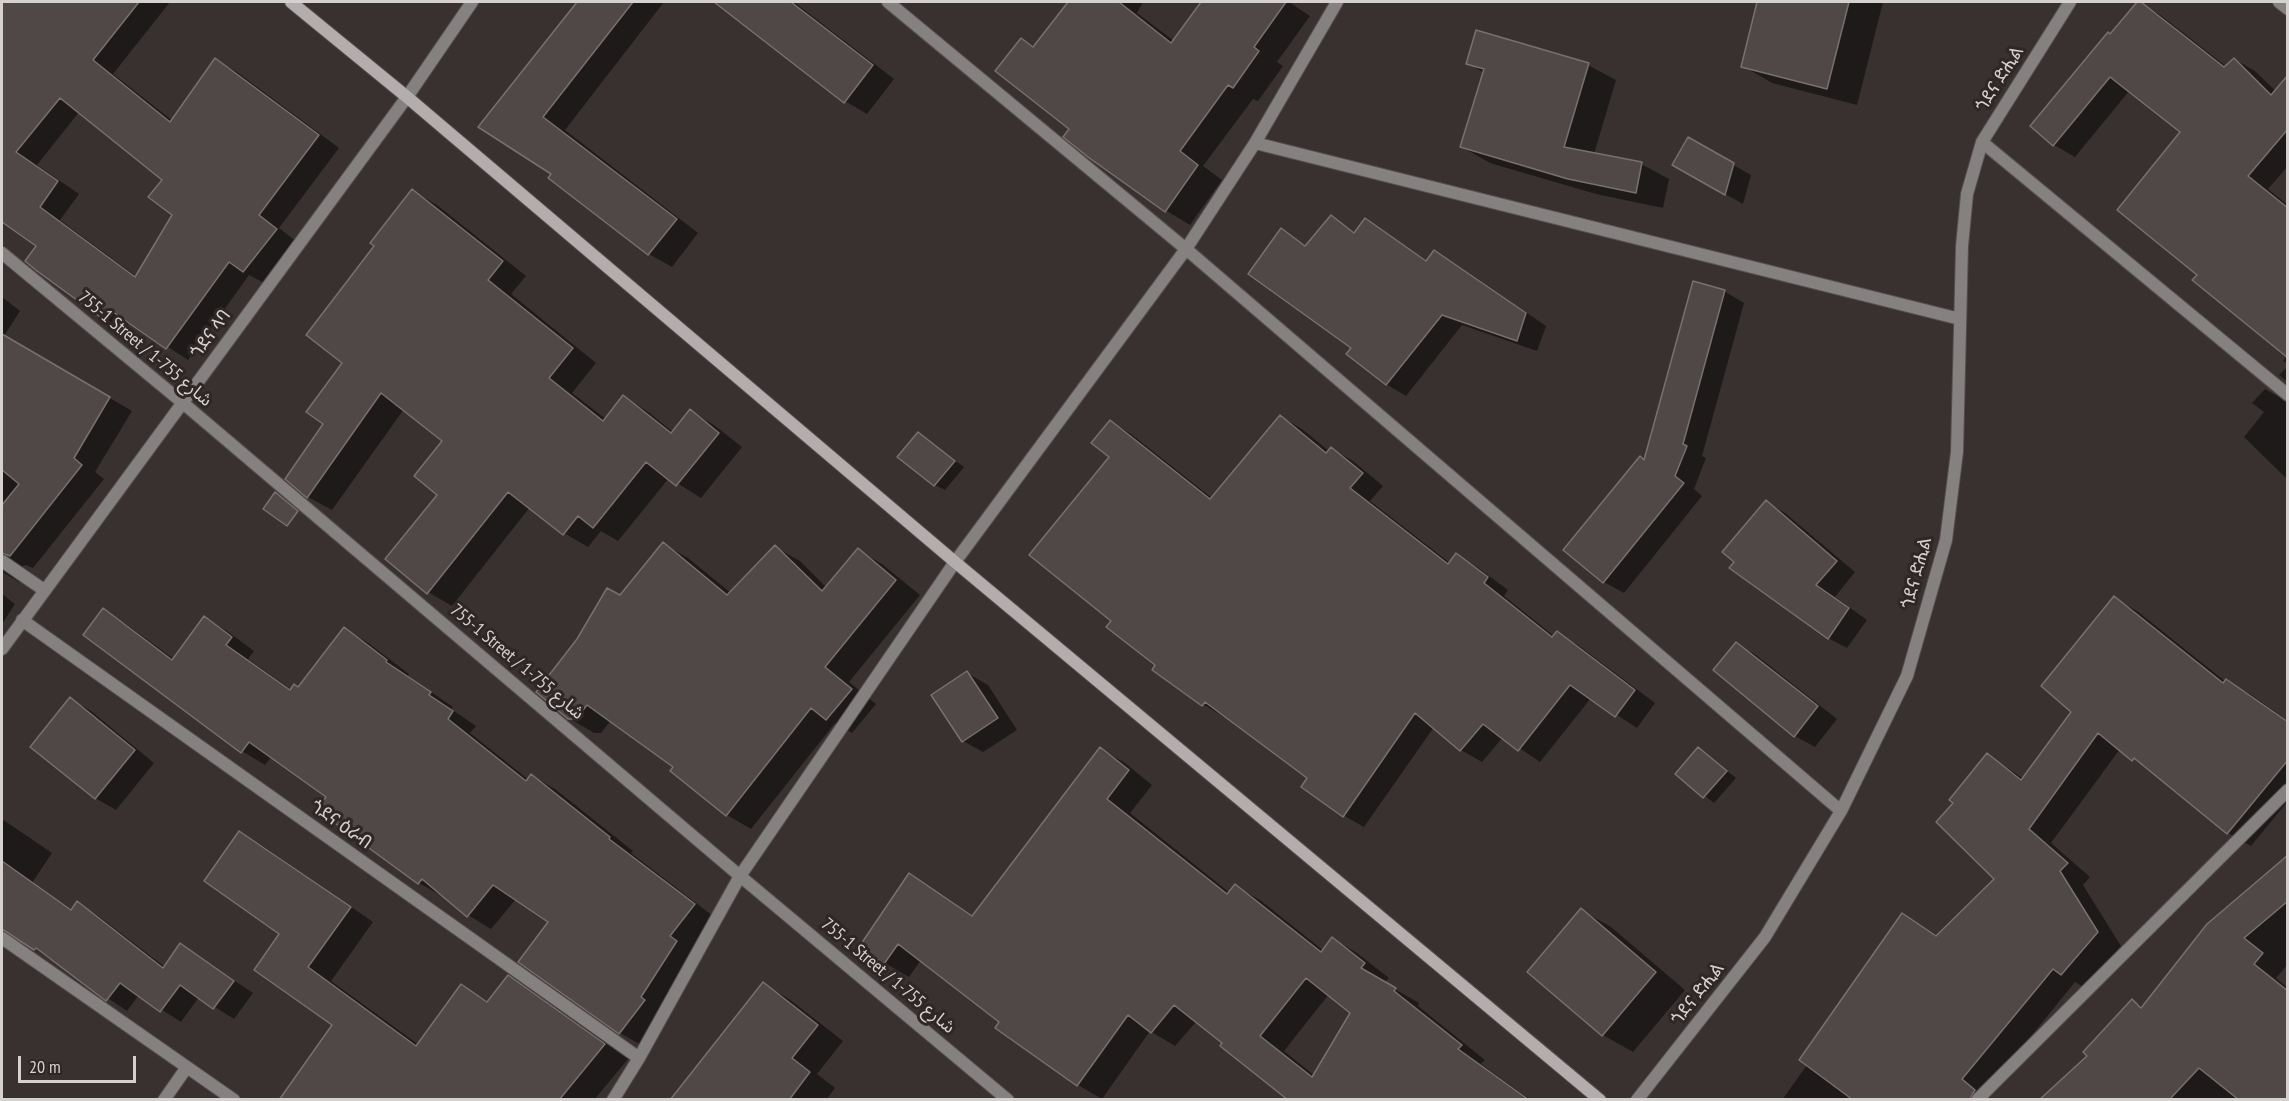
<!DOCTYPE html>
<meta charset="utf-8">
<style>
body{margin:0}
#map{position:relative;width:2289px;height:1101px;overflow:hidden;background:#393130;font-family:"PT Sans Narrow",sans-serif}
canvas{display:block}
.frame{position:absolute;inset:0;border:3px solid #d6d1d1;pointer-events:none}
.scale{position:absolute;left:18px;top:1056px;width:118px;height:27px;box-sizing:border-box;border:3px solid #d6d1d1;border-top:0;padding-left:8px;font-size:18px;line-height:21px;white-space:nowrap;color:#d6d1d1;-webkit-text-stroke:4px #2e2726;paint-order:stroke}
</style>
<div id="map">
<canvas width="2289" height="1101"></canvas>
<div class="frame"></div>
<div class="scale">20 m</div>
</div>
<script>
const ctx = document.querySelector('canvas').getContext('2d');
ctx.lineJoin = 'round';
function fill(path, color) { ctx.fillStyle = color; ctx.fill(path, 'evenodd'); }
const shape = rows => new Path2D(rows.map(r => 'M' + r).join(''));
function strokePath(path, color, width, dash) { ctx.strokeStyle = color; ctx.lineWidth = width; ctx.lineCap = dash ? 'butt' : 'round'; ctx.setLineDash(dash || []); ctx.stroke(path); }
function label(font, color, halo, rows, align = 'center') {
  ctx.font = font + ' "PT Sans Narrow","Noto Sans Arabic","Noto Sans Ethiopic",sans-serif'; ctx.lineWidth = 6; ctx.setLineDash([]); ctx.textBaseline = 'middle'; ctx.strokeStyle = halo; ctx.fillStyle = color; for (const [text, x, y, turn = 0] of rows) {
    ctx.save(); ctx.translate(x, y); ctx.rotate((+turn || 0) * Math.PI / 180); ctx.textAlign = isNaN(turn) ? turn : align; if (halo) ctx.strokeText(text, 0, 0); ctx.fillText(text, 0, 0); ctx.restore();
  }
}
fill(shape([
 [2,2,170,2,113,74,173,121,216,60,237,72,339,148,279,228,297,242,264,283,249,275,188,360,130,322,125,330,104,318,38,246,2,220],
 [79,112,164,180,173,215,137,277,60,220,79,194,37,165],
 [579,2,664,2,565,130,698,233,672,267,649,254,550,177,553,173,480,127],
 [716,2,794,2,894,79,867,114,845,101],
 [1070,2,1143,2,1137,13,1174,41,1202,2,1289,2,1310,16,1277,62,1283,66,1258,101,1253,99,1203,166,1222,180,1190,225,1165,210,1072,129,1022,39,1035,47],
 [1759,2,1883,2,1857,105,1772,83,1743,66],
 [2139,2,2159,14,2227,67,2234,59,2255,71,2288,103,2288,166,2268,189,2288,205,2288,364,2283,361,2287,356,2199,275,2182,132,2130,90,2075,157,2054,145,2032,126],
 [1468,63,1588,65,1616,80,1594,154,1641,164,1669,179,1663,208,1596,194,1490,163,1462,147,1484,73],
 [1688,139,1751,175,1743,204,1692,175],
 [413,191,437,205,526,276,511,294,596,363,572,393,606,419,623,397,647,411,673,432,690,411,714,425,742,447,701,498,669,478,618,541,601,531,588,547,564,533,530,507,452,606,428,592,445,441,404,409,332,510,308,497,287,478,325,424,376,246],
 [1331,217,1356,233,1365,220,1427,261,1435,252,1454,263,1546,326,1537,351,1462,325,1406,396,1386,384,1354,348,1281,230,1307,246],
 [1724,291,1744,303,1702,456,1706,458,1694,489,1702,496,1624,593,1604,582,1565,550,1645,461],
 [2,297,20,311,4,336,132,411,95,472,104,479,33,568,26,565,18,568,16,575,21,583,2,572],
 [2288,366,2288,382,2279,375],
 [2265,389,2288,402,2288,480,2244,437,2264,412,2252,403],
 [1281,417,1302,429,1329,451,1332,449,1353,461,1383,486,1370,501,1450,563,1456,555,1477,567,1508,590,1504,596,1554,636,1557,633,1578,645,1655,703,1637,728,1591,698,1540,762,1503,737,1482,762,1461,750,1434,727,1364,827,1343,815,1309,777,1225,715,1224,717,1203,704,1158,665,1113,621,1110,421,1131,434,1212,498],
 [918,434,964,467,945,490,935,485],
 [1766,502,1785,513,1855,572,1835,597,1867,620,1847,648,1828,638],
 [663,544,688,558,731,593,775,547,800,561,827,588,858,550,882,564,920,595,849,682,876,704,852,733,835,723,751,829,727,815,676,767,611,720,601,733,594,733,569,718,620,597],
 [2,594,15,604,2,624],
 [2114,598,2137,611,2226,682,2250,694,2288,721,2288,801,2251,846,2228,833,2152,770,2120,749,2051,843,2090,877,2083,885,2121,946,2085,988,2075,982,1984,1094,1992,1100,1782,1100,1807,1065,1903,915,1938,937,1997,879,1955,803,1988,755,2024,779,2073,711],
 [103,610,126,624,174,659,204,618,227,631,254,651,248,659,292,690,298,688,344,629,367,642,409,674,408,676,453,707,451,709,476,726,470,733,529,780,532,776,555,789,633,851,631,853,717,919,643,1046,620,1033,550,922,516,899,491,929,468,915,443,895,442,896,419,883,319,810,328,797,272,756,265,765,242,751,86,635],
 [1736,644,1756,655,1837,719,1815,747,1795,736],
 [967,673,988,685,1017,730,983,752,963,741],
 [71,699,91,711,154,763,116,810,95,798],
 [1101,749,1125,763,1152,785,1130,813,1230,893,1235,886,1260,900,1324,951,1333,939,1357,953,1389,978,1384,983,1419,1003,1418,1006,1485,1060,1481,1064,1531,1100,1290,1100,1197,1021,1175,1046,1150,1031,1102,1099,1078,1085,997,1028,1001,1022,921,960,909,977,885,963,909,875,974,917],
 [1329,994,1352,1012,1315,1076,1284,1051],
 [1699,749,1736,778,1714,803,1677,774],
 [2,819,52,853,32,883,73,910,77,903,97,915,165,967,181,945,253,993,234,1019,199,997,181,1022,139,995,127,1011,2,927,2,908,11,893,2,887],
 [239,832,263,846,373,922,331,981,419,1045,462,986,489,1002,508,977,532,991,628,1059,594,1100,281,1100,334,1024,281,933],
 [2288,857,2288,964,2276,978,2288,988,2288,1100,2041,1100,2089,1056,2133,1001,2143,1007],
 [1581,910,1611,927,1685,990,1633,1052,1603,1035,1529,972],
 [763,984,789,999,843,1041,817,1074,835,1088,826,1100,677,1100]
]), '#0007');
const building = shape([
 [2,2,139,2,93,60,170,122,215,58,319,135,259,215,277,229,243,272,229,262,166,349,110,310,103,319,37,271,25,261,36,246,2,222,2,2],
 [60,98,162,180,148,197,172,215,135,277,40,207,58,181,16,152,60,98],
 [577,2,633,2,543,117,677,219,648,255,548,178,551,174,478,127,577,2],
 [714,2,791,2,873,65,844,103,714,2],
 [1068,2,1119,2,1171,43,1201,2,1286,2,1254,47,1259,51,1233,88,1228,85,1180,151,1198,165,1165,212,1088,157,1063,137,1069,129,995,71,1021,38,1033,47,1068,2],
 [1757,2,1849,2,1827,89,1741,67,1757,2],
 [2137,2,2141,2,2224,67,2234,58,2271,95,2288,75,2288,129,2248,176,2288,208,2288,358,2192,280,2197,275,2117,210,2180,132,2110,77,2053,146,2030,126,2108,32,2110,34,2137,2],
 [1476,30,1589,63,1564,147,1642,162,1636,193,1568,179,1460,147,1484,69,1466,64,1476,30],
 [1688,137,1734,163,1725,195,1672,165,1688,137],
 [412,189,503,261,488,280,573,348,549,378,603,421,623,395,671,433,690,409,719,433,676,486,646,462,593,528,578,516,563,535,508,492,427,594,385,559,437,495,414,476,442,441,381,393,307,498,285,479,323,424,306,412,342,363,306,335,374,246,370,243,412,189],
 [1331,215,1354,233,1365,218,1426,261,1434,250,1526,313,1517,341,1442,315,1386,385,1346,354,1351,348,1248,274,1281,228,1305,246,1331,215],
 [1693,281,1725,290,1683,444,1687,446,1675,476,1684,483,1603,583,1563,550,1640,456,1644,460,1693,281],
 [2,334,110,397,74,458,82,465,10,556,2,553,2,505,19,484,2,470,2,334],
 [1280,415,1326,453,1331,447,1363,473,1350,488,1448,564,1456,553,1488,577,1484,583,1552,637,1557,631,1635,690,1615,717,1570,685,1518,751,1483,724,1460,751,1415,713,1343,817,1301,787,1307,778,1205,702,1202,706,1152,670,1155,665,1106,627,1111,621,1029,555,1109,457,1091,443,1110,420,1210,499,1280,415],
 [918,432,955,461,934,486,897,457,918,432],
 [275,492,298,511,287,526,263,509,275,492],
 [1766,500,1837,561,1816,585,1849,608,1828,639,1729,568,1734,562,1722,552,1766,500],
 [663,542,727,595,775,545,822,591,858,548,896,580,825,667,852,689,826,720,811,708,726,816,670,771,673,767,587,705,576,719,568,719,536,692,577,639,607,588,620,595,663,542],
 [2114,596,2223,683,2226,679,2288,722,2288,760,2227,834,2134,758,2132,761,2098,733,2029,829,2068,863,2060,871,2098,932,2061,975,2053,969,1962,1079,1975,1090,1969,1100,1853,1100,1799,1060,1902,913,1936,936,1994,879,1936,822,1953,803,1949,800,1987,753,2021,780,2071,712,2041,686,2114,596],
 [103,608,172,660,204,616,232,637,226,645,290,690,294,684,298,687,344,627,387,660,386,662,431,692,429,695,453,711,448,719,526,781,531,774,610,837,609,839,695,904,670,936,677,941,641,997,645,1000,619,1034,518,962,548,922,493,885,467,917,422,879,418,884,317,810,326,797,249,742,241,753,83,635,103,608],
 [1736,642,1818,706,1794,737,1713,670,1736,642],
 [967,671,998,718,962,742,931,695,967,671],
 [70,697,135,750,95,799,30,747,70,697],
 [1100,747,1129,770,1107,799,1227,894,1235,884,1321,952,1332,937,1365,963,1361,968,1396,988,1394,991,1462,1045,1458,1049,1529,1100,1288,1100,1220,1046,1222,1043,1174,1005,1151,1033,1128,1015,1077,1086,995,1028,999,1022,898,944,884,964,859,947,909,873,972,916,1100,747],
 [1306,978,1350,1013,1312,1077,1260,1036,1306,978],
 [1698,747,1727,771,1703,798,1675,774,1698,747],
 [239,831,351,907,308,967,416,1046,461,984,487,1002,508,975,605,1044,559,1100,279,1100,332,1025,254,970,279,934,204,881,239,831],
 [2288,855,2288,901,2244,938,2263,953,2254,964,2288,991,2288,1100,2239,1100,2199,1068,2169,1100,2039,1100,2087,1056,2083,1052,2132,999,2141,1008,2207,924,2288,855],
 [2,861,71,910,77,901,163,968,180,943,234,981,213,1009,180,985,160,1012,120,983,106,1001,36,948,34,950,2,929,2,861],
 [1581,908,1656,972,1602,1036,1527,972,1581,908],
 [763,982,818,1025,792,1058,810,1072,789,1100,670,1100,763,982]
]);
fill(building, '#504847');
strokePath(building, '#796f6f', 1.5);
const street = shape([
 [888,2,1186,249,1841,811],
 [2279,2,2288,9],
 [1982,142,2288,395],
 [1255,143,1960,319],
 [2,253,183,403,740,876,1008,1100],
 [2,561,44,590],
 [22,620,639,1058],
 [2,649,407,97,472,2],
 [2,938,234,1100],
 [164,1100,187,1067],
 [613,1100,639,1058,740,876,955,562,1186,249,1255,143,1337,2],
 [1637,1100,1765,937,1841,811,1907,676,1946,540,1957,452,1962,246,1967,194,1982,142,2070,2],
 [1977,1100,2288,790]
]);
const secondary = shape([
 [291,2,407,97,955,562,1600,1100]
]);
strokePath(street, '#554e4d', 14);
strokePath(secondary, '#554e4d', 14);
strokePath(street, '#858181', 12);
strokePath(secondary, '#b4adad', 12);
label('18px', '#d6d1d1', '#2e2726', [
 ["ጎደና ድሒል",2000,79,-58],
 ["ጎደና ላባ",211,334,-54],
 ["755-1 Street / شارع 755-1",145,349,40],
 ["ጎደና ድሒል",1917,573,-75],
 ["755-1 Street / شارع 755-1",517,662,40],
 ["ጎደና ዕራብ",341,825,35],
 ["755-1 Street / شارع 755-1",888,976,40],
 ["ጎደና ድሒል",1698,994,-52]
]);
</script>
